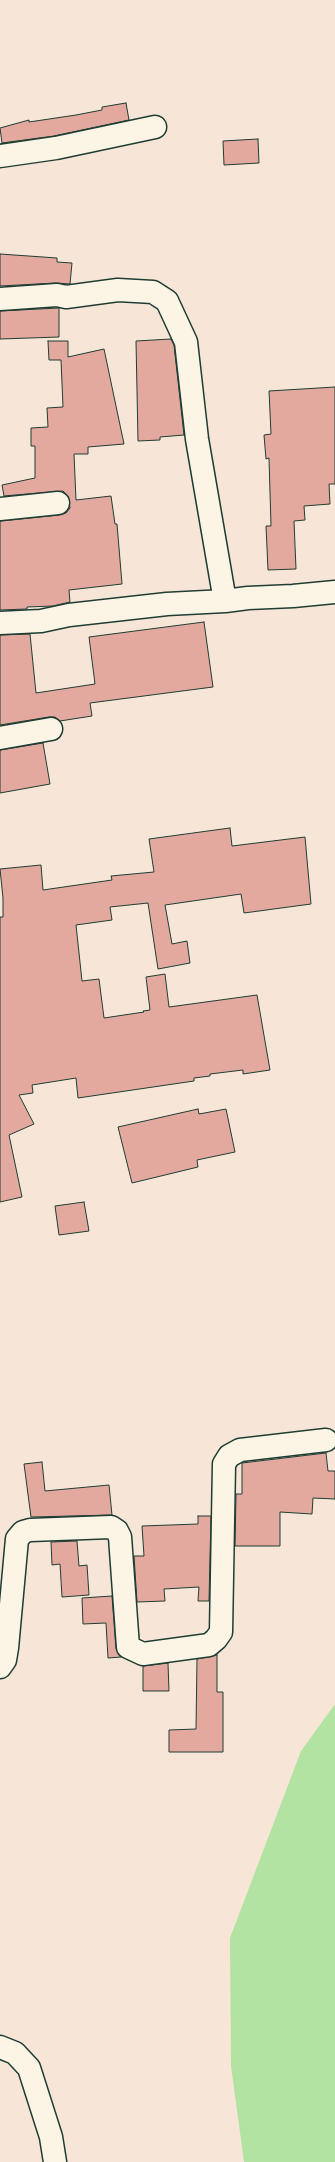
<!DOCTYPE html>
<style>
body{margin:0}
canvas{display:block;background:#f7e6d7}
</style>
<canvas width="335" height="2162"></canvas>
<script>
const ctx = document.querySelector('canvas').getContext('2d');
ctx.lineJoin = 'round';
function fill(path, color) { ctx.fillStyle = color; ctx.fill(path, 'evenodd'); }
const shape = rows => new Path2D(rows.map(r => 'M' + r).join(''));
function strokePath(path, color, width, dash) { ctx.strokeStyle = color; ctx.lineWidth = width; ctx.lineCap = dash ? 'butt' : 'round'; ctx.setLineDash(dash || []); ctx.stroke(path); }
fill(shape([
 [335,1704,335,2162,244,2162,231,2066,230,1938,301,1751]
]), '#b3e3a2');
const building = shape([
 [126,103,129,120,54,136,2,143,0,128,29,120,29,122,76,115,102,110,102,107,126,103],
 [258,139,259,163,224,165,223,141,258,139],
 [0,254,57,258,57,262,72,263,70,284,56,283,0,286,0,254],
 [59,308,59,337,0,339,0,311,59,308],
 [171,339,174,345,184,435,160,437,160,440,138,441,136,341,171,339],
 [48,341,68,341,68,357,104,349,124,444,88,447,88,454,74,454,76,500,111,496,115,524,117,524,122,584,69,590,70,602,53,606,27,607,27,609,0,610,0,521,59,515,66,513,70,508,68,496,63,491,4,496,2,485,35,478,35,446,31,446,31,428,48,427,47,408,63,407,61,360,49,360,48,341],
 [335,387,335,484,329,484,330,504,304,506,305,520,294,521,296,569,268,570,266,526,271,526,269,458,266,459,264,435,271,434,269,391,335,387],
 [204,622,213,687,90,703,92,716,60,721,55,717,49,717,0,725,0,635,30,634,36,693,95,684,89,637,204,622],
 [43,743,50,784,0,793,0,750,43,743],
 [230,828,232,846,305,837,311,904,244,913,241,894,165,905,172,944,187,941,190,963,158,969,148,903,110,907,112,920,76,925,82,981,99,979,104,1018,144,1012,143,1011,150,1010,146,977,165,974,169,1007,257,995,270,1070,243,1074,243,1070,210,1074,210,1076,194,1078,194,1081,78,1098,76,1078,32,1085,33,1093,19,1095,34,1124,9,1135,22,1197,0,1202,0,917,3,917,3,898,0,869,41,865,43,890,112,880,111,876,154,872,149,839,230,828],
 [198,1109,199,1114,226,1109,235,1152,197,1160,198,1167,132,1183,118,1127,198,1109],
 [84,1202,89,1231,59,1235,55,1206,84,1202],
 [326,1453,328,1471,335,1471,335,1499,313,1498,312,1514,280,1512,280,1546,235,1546,236,1494,242,1494,242,1463,326,1453],
 [42,1462,45,1491,109,1485,112,1515,31,1517,24,1464,42,1462],
 [198,1516,211,1516,209,1601,198,1601,199,1587,164,1589,165,1601,137,1602,134,1556,144,1556,142,1526,198,1524,198,1516],
 [77,1541,79,1566,87,1565,89,1595,62,1597,60,1564,52,1565,51,1542,77,1541],
 [112,1596,116,1648,121,1657,108,1658,106,1623,83,1624,82,1598,112,1596],
 [217,1655,217,1692,223,1692,223,1752,169,1752,169,1730,196,1729,197,1659,217,1655],
 [168,1663,169,1691,143,1691,143,1666,168,1663]
]);
fill(building, '#e3a99f');
strokePath(building, '#1f3d34', 1);
const minor = shape([
 [0,156,56,148,155,127],
 [0,299,57,295,66,297,118,290,153,292,167,301,186,342,197,439,225,601],
 [0,509,58,503],
 [0,623,41,621,69,615,167,604,225,601,248,598,293,596,335,592],
 [0,738,51,729],
 [0,1667,5,1660,7,1648,17,1539,23,1532,30,1530,111,1527,117,1531,120,1537,128,1647,143,1654,209,1645,216,1639,221,1632,224,1464,229,1456,240,1450,326,1440],
 [0,2047,15,2053,29,2068,51,2137,55,2162]
]);
strokePath(minor, '#1f3d34', 25);
strokePath(minor, '#fcf5e5', 22);
</script>
